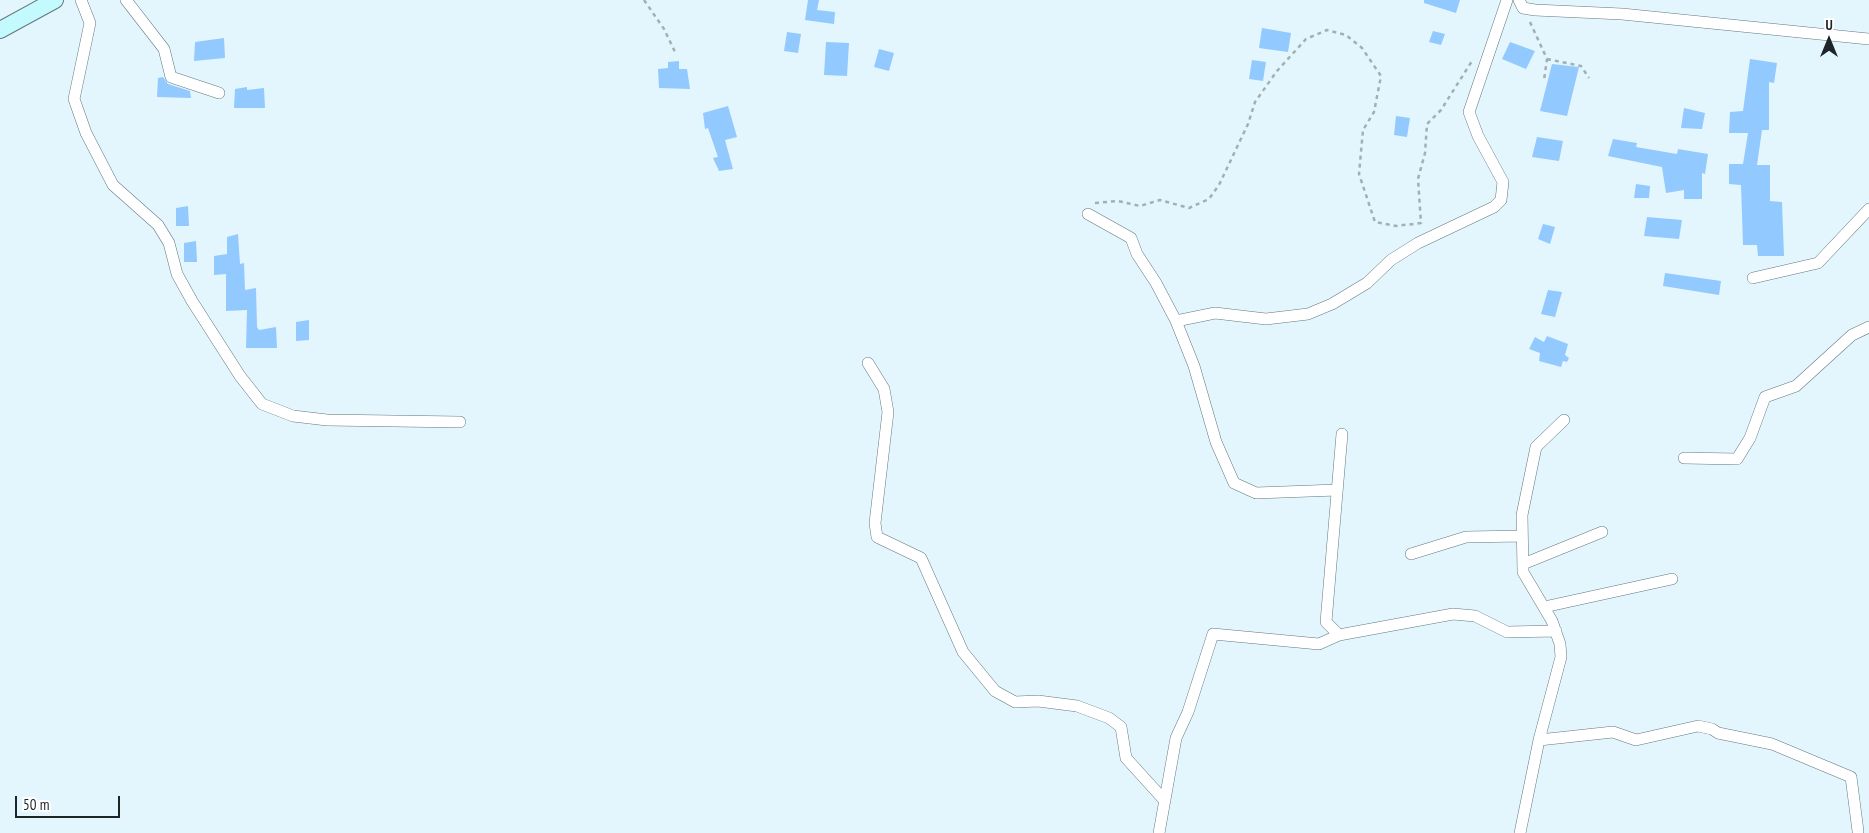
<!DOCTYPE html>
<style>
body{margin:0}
#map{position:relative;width:1869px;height:833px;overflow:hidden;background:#e4f6fd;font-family:"PT Sans Narrow",sans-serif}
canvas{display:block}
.north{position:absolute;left:1804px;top:15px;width:50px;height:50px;-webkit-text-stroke:4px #fff;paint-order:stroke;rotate:0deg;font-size:14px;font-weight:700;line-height:20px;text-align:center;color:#1d2528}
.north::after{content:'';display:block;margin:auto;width:18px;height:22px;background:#1d2528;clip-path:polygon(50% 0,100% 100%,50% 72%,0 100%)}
.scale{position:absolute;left:15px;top:796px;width:105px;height:22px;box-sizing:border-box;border:2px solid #1d2528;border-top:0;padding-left:6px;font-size:15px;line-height:18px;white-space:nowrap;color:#1d2528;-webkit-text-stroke:4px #fff;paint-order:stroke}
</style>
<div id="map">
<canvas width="1869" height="833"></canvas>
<div class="north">U</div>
<div class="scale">50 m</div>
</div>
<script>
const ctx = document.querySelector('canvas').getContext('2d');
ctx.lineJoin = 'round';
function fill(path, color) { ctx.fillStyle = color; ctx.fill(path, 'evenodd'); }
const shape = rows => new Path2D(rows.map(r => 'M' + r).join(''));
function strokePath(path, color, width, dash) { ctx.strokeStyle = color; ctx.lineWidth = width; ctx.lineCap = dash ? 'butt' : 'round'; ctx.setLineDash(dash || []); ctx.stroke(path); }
fill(shape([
 [808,0,819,0,817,10,835,12,834,24,805,20],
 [1424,0,1460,0,1456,13,1424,3],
 [1262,28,1291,33,1288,52,1259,48],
 [1433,31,1445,34,1441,45,1429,42],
 [787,32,801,34,798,53,784,51],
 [224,38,225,58,194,61,195,42],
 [826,42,849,43,847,76,824,75],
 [1510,42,1535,51,1526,69,1502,59],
 [879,49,894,53,889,71,874,67],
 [1750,59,1777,63,1774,83,1769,82,1769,130,1762,130,1757,165,1770,165,1770,201,1782,202,1784,256,1758,256,1757,245,1743,245,1741,185,1729,184,1729,164,1743,164,1748,133,1729,133,1730,112,1743,111],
 [1252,60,1266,62,1263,81,1249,79],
 [679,61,679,69,687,69,690,89,659,88,658,69,668,68,668,62],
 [1552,64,1579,67,1567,116,1540,111],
 [163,77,168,84,190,91,191,98,157,97,158,78],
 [247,87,247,90,264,88,265,108,234,108,235,89],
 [728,106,737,137,725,140,733,169,719,171,713,158,718,157,708,128,705,129,703,113],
 [1684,108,1705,113,1702,129,1681,128],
 [1396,116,1410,118,1407,137,1394,135],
 [1537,137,1563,141,1559,161,1532,157],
 [1613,139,1637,143,1636,147,1677,154,1678,149,1708,154,1705,174,1702,173,1702,199,1684,199,1684,190,1666,193,1662,167,1608,156],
 [1636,184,1650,186,1649,198,1634,198],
 [188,206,189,226,176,226,176,208],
 [1647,217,1682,220,1679,239,1644,236],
 [1543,224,1555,227,1550,244,1538,239],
 [238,234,240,264,244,263,245,290,256,288,257,327,259,330,276,327,277,348,246,348,247,310,226,311,226,274,214,275,214,256,227,254,227,237],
 [196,241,197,262,184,262,184,243],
 [1665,273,1721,281,1719,295,1663,286],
 [1548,290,1562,292,1555,317,1541,314],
 [309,320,309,340,296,341,296,322],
 [1547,336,1568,344,1565,355,1569,358,1567,362,1563,361,1561,367,1539,361,1540,353,1529,349,1535,337,1544,342]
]), '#92c9fe');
const street = shape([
 [81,0,90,23,74,99,86,133,113,185,158,225,169,243,177,274,192,301,240,376,262,404,293,416,327,420,460,422],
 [126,0,164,49,171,77,219,93],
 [1519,0,1523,8,1535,10,1622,14,1869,39],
 [1088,214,1131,238,1137,254,1156,283,1176,321,1215,313,1266,319,1308,314,1332,304,1367,283,1391,260,1418,243,1494,207,1501,200,1503,182,1478,136,1469,112,1507,0],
 [1753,278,1818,263,1869,209],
 [1176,321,1194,366,1216,442,1234,483,1256,493,1337,490],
 [868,363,884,389,888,412,875,523,877,537,921,558,963,652,995,691,1015,702,1038,701,1077,706,1109,718,1121,727,1126,758,1165,801],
 [1684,458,1737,459,1750,438,1765,397,1796,386,1852,335,1869,327],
 [1411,554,1466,537,1522,536],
 [1523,564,1602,532],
 [1544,607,1672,579],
 [1339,635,1326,622,1342,434],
 [1539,740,1613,732,1636,740,1698,726,1712,729,1718,733,1772,744,1851,777,1858,831],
 [1159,833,1176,738,1188,712,1213,634,1319,644,1339,635,1453,614,1475,616,1507,632,1556,631],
 [1520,833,1539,740,1561,657,1560,644,1552,621,1523,572,1522,515,1536,447,1564,420]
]);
const secondary = shape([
 [0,30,55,0]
]);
strokePath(street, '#64777f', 12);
strokePath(secondary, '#64777f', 18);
strokePath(shape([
 [644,0,664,29,676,54],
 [1530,22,1547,59,1544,80],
 [1547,59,1581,66,1589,78],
 [1095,203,1118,201,1140,206,1160,200,1189,208,1209,199,1219,185,1248,124,1255,102,1277,71,1306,39,1327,30,1346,35,1362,48,1381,76,1374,112,1363,130,1359,174,1375,222,1396,226,1421,223,1418,179,1425,153,1427,124,1441,110,1472,61]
]), '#a1b0b5', 2.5, [4, 4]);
strokePath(street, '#fff', 11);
strokePath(secondary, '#c2fafd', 16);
</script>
